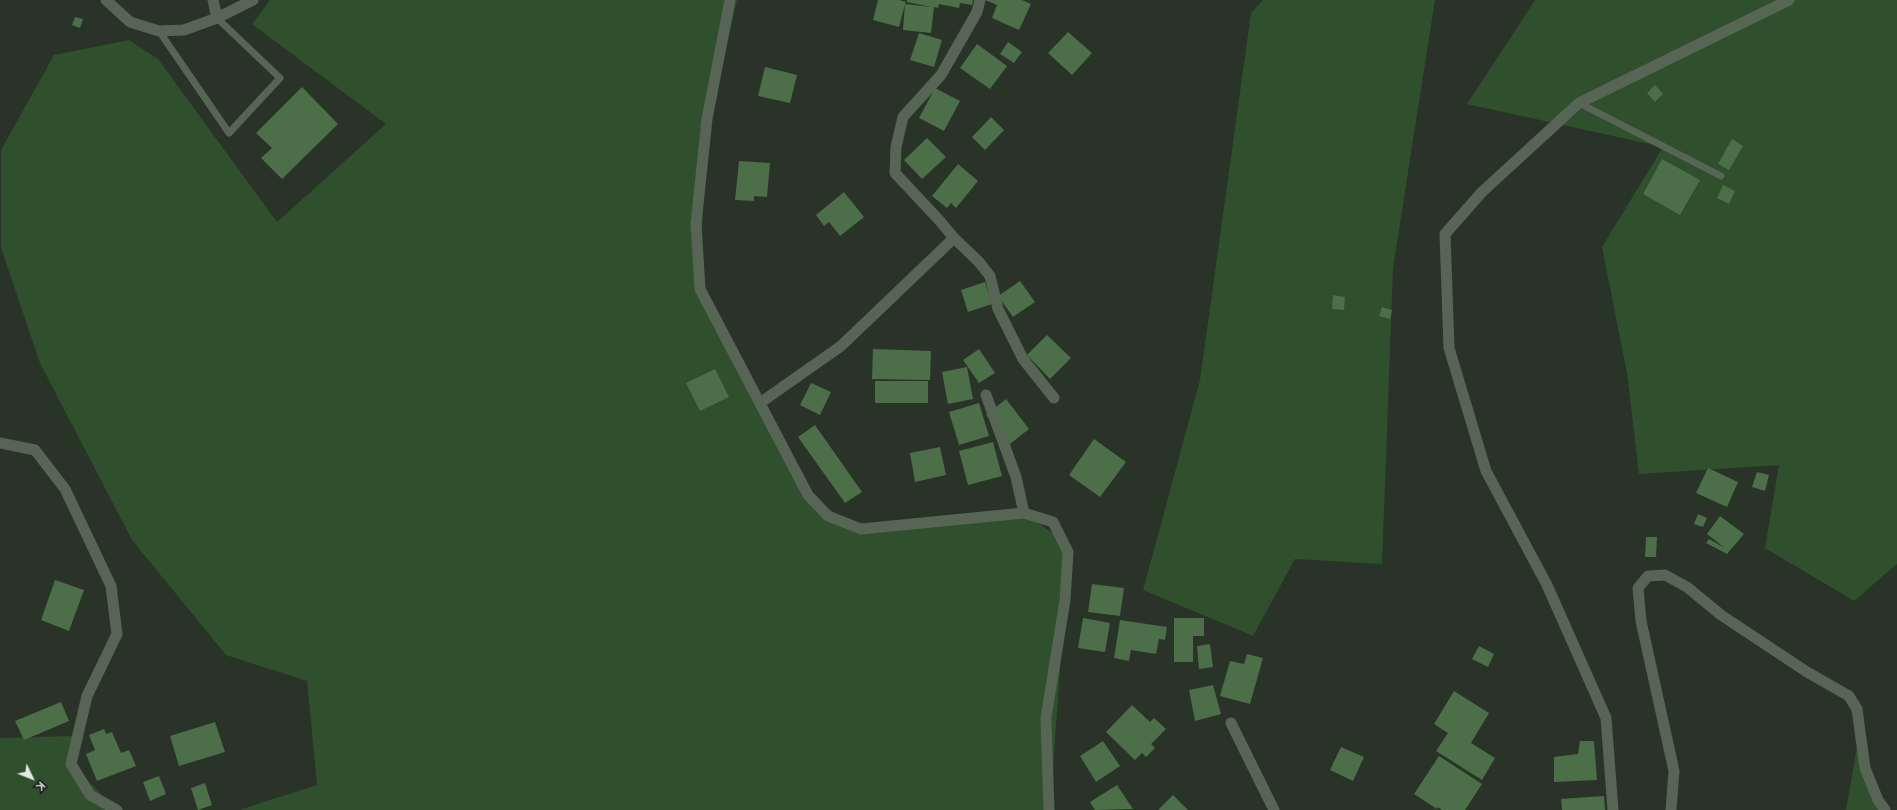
<!DOCTYPE html>
<style>
body{margin:0}
#map{position:relative;width:1897px;height:810px;overflow:hidden;background:#293328;font-family:Mulish,sans-serif}
canvas{display:block}
.north{position:absolute;left:12px;top:758px;width:40px;height:40px;-webkit-text-stroke:3px #151914;paint-order:stroke;rotate:133deg;font-size:11px;font-weight:700;line-height:16px;text-align:center;color:#e4eae3}
.north::after{content:'';display:block;margin:auto;width:14px;height:18px;background:#e4eae3;clip-path:polygon(50% 0,100% 100%,50% 72%,0 100%)}
</style>
<div id="map">
<canvas width="1897" height="810"></canvas>
<div class="north">K</div>
</div>
<script>
const ctx = document.querySelector('canvas').getContext('2d');
ctx.lineJoin = 'round';
function fill(path, color) { ctx.fillStyle = color; ctx.fill(path, 'evenodd'); }
const shape = rows => new Path2D(rows.map(r => 'M' + r).join(''));
function strokePath(path, color, width, dash) { ctx.strokeStyle = color; ctx.lineWidth = width; ctx.lineCap = dash ? 'butt' : 'round'; ctx.setLineDash(dash || []); ctx.stroke(path); }
fill(shape([
 [270,0,737,0,705,143,700,289,808,496,861,529,1024,513,1062,540,1065,600,1050,810,239,810,317,785,307,681,226,655,132,540,40,363,1,248,1,150,54,55,129,40,158,59,277,222,386,124,252,24],
 [1263,0,1435,0,1393,268,1382,564,1295,559,1253,636,1143,590,1200,380,1251,13],
 [1535,0,1897,0,1897,564,1854,601,1765,548,1779,465,1639,474,1627,373,1602,247,1663,147,1467,104],
 [1860,729,1865,768,1887,810,1846,810],
 [78,736,71,764,117,810,0,810,0,738]
]), '#304f2d');
fill(shape([
 [878,0,899,0,906,2,905,4,931,7,907,2,907,0,973,0,972,5,960,3,959,8,939,4,938,8,934,7,931,33,903,30,905,4,899,27,873,20],
 [985,0,1022,0,1031,4,1019,30,992,18,997,5],
 [75,17,83,19,80,28,72,25],
 [1068,32,1092,53,1072,75,1048,53],
 [919,33,942,40,934,67,910,60],
 [1008,42,1022,52,1014,63,1000,54],
 [977,44,1007,66,990,89,960,68],
 [765,67,797,75,790,103,758,96],
 [1655,85,1663,94,1655,102,1647,93],
 [302,87,338,124,282,179,261,158,272,148,256,133],
 [935,88,960,101,944,131,919,118],
 [991,117,1004,130,985,150,972,137],
 [927,138,946,157,922,179,904,160],
 [1732,139,1743,146,1729,170,1718,164],
 [1662,159,1700,180,1680,215,1643,194],
 [739,161,770,163,767,197,754,196,754,201,735,200],
 [958,164,978,181,956,208,951,203,947,208,932,196],
 [1723,185,1735,191,1729,204,1717,198],
 [844,192,864,217,840,236,829,222,824,226,816,215],
 [1020,281,1035,302,1013,317,998,296],
 [985,282,992,304,968,312,961,290],
 [1333,295,1345,297,1344,310,1332,309],
 [1382,307,1392,310,1390,319,1379,316],
 [1047,335,1071,358,1050,379,1027,355],
 [873,349,931,351,930,380,872,379],
 [979,349,995,373,979,383,963,360],
 [967,367,973,399,948,404,942,372],
 [715,369,729,397,700,411,686,383],
 [875,381,928,381,928,403,875,403],
 [811,383,831,392,820,415,800,405],
 [1006,399,1029,429,1010,444,986,415],
 [979,403,989,436,959,445,949,412],
 [815,425,862,492,845,503,798,437],
 [1094,439,1126,462,1100,497,1069,475],
 [993,442,1002,476,968,485,959,451],
 [940,447,946,475,915,482,910,453],
 [1708,468,1738,482,1727,507,1696,493],
 [1757,472,1769,475,1765,491,1752,487],
 [1698,514,1707,518,1703,527,1694,524],
 [1720,516,1744,534,1727,554,1706,543,1709,539,1725,548,1707,534],
 [1646,537,1657,537,1656,557,1645,557],
 [55,580,84,590,69,631,41,620],
 [1092,584,1124,588,1120,616,1088,612],
 [1083,618,1110,623,1105,652,1078,648],
 [1174,618,1204,618,1204,636,1193,636,1193,662,1174,662],
 [1120,620,1167,627,1165,640,1159,639,1156,654,1131,650,1129,661,1114,658],
 [1210,644,1213,667,1199,669,1197,646],
 [1479,646,1494,654,1488,667,1472,659],
 [1247,654,1263,658,1250,704,1220,696,1230,661,1244,664],
 [1213,685,1221,714,1195,721,1189,690],
 [1454,691,1489,713,1471,743,1495,758,1482,780,1436,751,1448,733,1434,724],
 [61,702,69,721,24,740,15,721],
 [1132,705,1150,722,1154,718,1166,729,1151,744,1155,748,1146,757,1142,753,1135,760,1106,732],
 [215,722,225,752,179,766,170,736],
 [104,729,106,734,112,732,121,753,129,750,136,766,97,781,86,754,95,750,89,735],
 [1103,741,1120,766,1096,782,1080,756],
 [1580,741,1594,741,1597,780,1554,782,1554,757,1578,754],
 [1341,747,1364,757,1353,781,1330,770],
 [1439,756,1482,784,1465,810,1442,810,1438,807,1437,809,1414,794],
 [159,776,166,794,150,801,143,782],
 [205,783,212,805,198,810,191,788],
 [1117,785,1133,809,1095,810,1090,802],
 [1173,795,1188,810,1158,810],
 [1604,796,1605,810,1562,810,1561,799]
]), '#4c6e48');
strokePath(shape([
 [159,31,229,133,280,78,217,18],
 [1579,103,1721,176]
]), '#566554', 7);
strokePath(shape([
 [213,0,217,18],
 [954,238,979,262,990,276,998,309,1023,359,1054,398],
 [986,395,1016,477,1024,513],
 [760,403,841,346,954,238,939,220,895,173,896,147,903,117,941,75,977,12,980,0],
 [0,443,35,450,65,489,111,586,117,634,87,696,71,764,90,795,117,810],
 [1231,723,1274,810],
 [1671,810,1674,771,1641,621,1638,588,1648,576,1665,575,1687,587,1721,615,1807,672,1849,696,1857,709,1865,768,1878,800,1885,810]
]), '#566554', 11);
strokePath(shape([
 [106,0,130,22,159,31,184,30,217,18,253,0],
 [730,0,707,119,696,224,700,289,808,495,828,516,861,529,1024,513,1053,522,1068,552,1065,600,1046,718,1049,810],
 [1613,810,1606,718,1547,585,1486,471,1449,348,1445,234,1482,192,1579,103,1789,0]
]), '#566554', 11);
</script>
